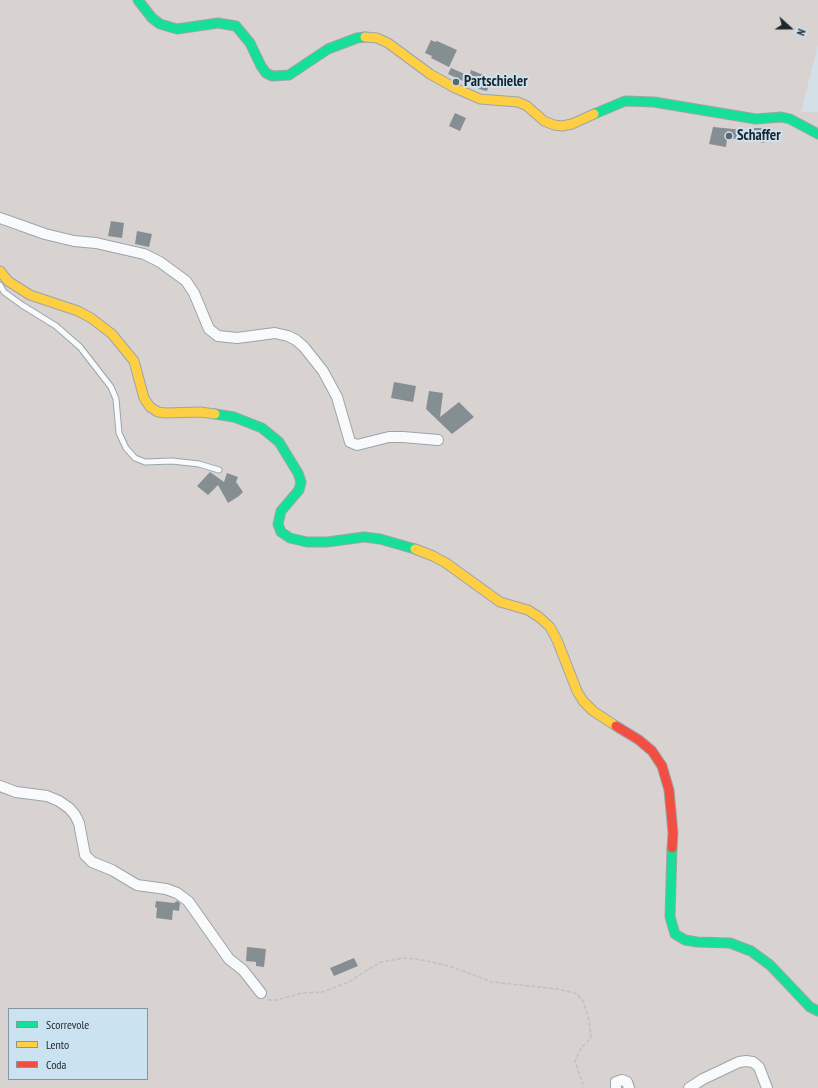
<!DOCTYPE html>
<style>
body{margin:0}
#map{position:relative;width:818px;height:1088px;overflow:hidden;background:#d3e0e8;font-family:"PT Sans Narrow",sans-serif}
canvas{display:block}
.legend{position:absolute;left:8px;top:1008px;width:140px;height:72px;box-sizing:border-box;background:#cbe2f0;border:1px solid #8596a1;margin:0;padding:5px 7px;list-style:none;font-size:12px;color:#1c252a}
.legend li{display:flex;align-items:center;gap:8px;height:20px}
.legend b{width:20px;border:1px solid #8596a1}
.north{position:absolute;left:770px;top:8px;width:40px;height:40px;-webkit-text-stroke:3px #cbe2f0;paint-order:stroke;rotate:111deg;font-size:11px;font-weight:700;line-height:16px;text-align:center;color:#1c252a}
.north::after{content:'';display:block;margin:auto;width:14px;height:18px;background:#1c252a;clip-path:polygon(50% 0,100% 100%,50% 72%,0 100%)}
</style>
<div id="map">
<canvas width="818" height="1088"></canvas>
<ul class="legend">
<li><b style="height:5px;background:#16e098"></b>Scorrevole</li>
<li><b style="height:5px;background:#ffcf43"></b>Lento</li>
<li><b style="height:5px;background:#f24e42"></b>Coda</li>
</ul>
<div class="north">N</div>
</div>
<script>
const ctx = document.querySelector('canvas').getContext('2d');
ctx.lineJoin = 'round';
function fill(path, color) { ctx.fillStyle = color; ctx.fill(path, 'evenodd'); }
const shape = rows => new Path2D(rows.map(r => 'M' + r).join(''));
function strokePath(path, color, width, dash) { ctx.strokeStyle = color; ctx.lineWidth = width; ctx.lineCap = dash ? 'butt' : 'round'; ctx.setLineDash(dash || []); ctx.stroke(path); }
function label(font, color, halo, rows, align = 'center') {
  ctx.font = font + ' "PT Sans Narrow",sans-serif'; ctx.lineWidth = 4; ctx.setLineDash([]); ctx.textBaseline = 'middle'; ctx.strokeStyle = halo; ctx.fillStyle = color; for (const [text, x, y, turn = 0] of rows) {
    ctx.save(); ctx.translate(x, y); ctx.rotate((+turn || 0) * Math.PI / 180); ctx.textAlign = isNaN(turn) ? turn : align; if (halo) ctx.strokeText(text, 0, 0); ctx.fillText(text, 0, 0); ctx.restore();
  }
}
fill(shape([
 [0,0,818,0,818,45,801,112,818,112,818,1088,0,1088],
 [9,1009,147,1009,147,1079,9,1079]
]), '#d8d3d1');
fill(shape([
 [431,40,435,42,437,41,457,50,449,67,431,58,432,56,425,53],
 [451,68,469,76,471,70,491,78,487,91,482,90,448,74],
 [455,113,466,118,460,131,449,126],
 [713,127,743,130,752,140,754,128,767,128,764,143,752,140,727,138,726,147,709,144],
 [111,221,124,223,122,238,108,236],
 [137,231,152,234,149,247,135,244],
 [394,382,416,386,413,402,391,398],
 [429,391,443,393,440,417,459,402,474,417,452,434,426,409],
 [210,472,224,482,227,473,238,477,236,482,243,492,239,496,228,503,218,485,208,495,197,486],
 [156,901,174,903,177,901,180,903,179,911,173,910,172,920,156,918,157,908,155,907],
 [247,947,266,949,264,967,256,966,256,962,246,961],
 [354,958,358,966,334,976,330,968]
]), '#848e93');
const lane = shape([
 [0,285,4,292,22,305,56,326,80,347,111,387,116,399,119,433,126,448,135,458,145,462,172,461,199,464,219,470]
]);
const street = shape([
 [0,218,45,234,74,241,96,243,144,254,160,262,186,281,194,293,209,329,218,336,237,338,275,333,288,336,296,340,304,347,323,371,337,397,350,442,357,445,389,437,403,437,438,440],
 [0,786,16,792,47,796,59,801,69,808,75,815,79,823,85,855,92,862,112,870,137,885,166,889,177,893,188,901,229,959,243,970,261,993],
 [616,1088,616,1082,622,1080,627,1082,629,1088],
 [689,1088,703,1079,739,1062,746,1061,753,1062,759,1067,767,1088]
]);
const fast = shape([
 [138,0,152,18,160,24,177,29,218,23,236,26,250,43,261,66,266,73,272,76,289,75,328,49,357,38,365,37],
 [594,114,625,101,654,102,756,119,781,117,790,119,818,134],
 [215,414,234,417,262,428,279,442,298,473,301,482,299,490,281,511,278,524,281,532,290,538,307,542,327,542,364,537,380,539,415,549],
 [672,848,670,917,675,934,685,940,697,942,730,943,751,951,770,965,810,1007,818,1011]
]);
const slow = shape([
 [365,37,377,38,388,43,430,74,455,88,480,99,518,102,527,106,544,121,554,125,562,126,572,124,594,114],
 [0,271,8,281,30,295,78,311,91,318,112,334,134,361,144,398,150,407,158,412,166,413,200,412,215,414],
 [415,549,433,556,446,563,500,602,528,610,539,617,550,627,557,640,577,691,583,701,593,711,616,726]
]);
const jam = shape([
 [616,726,639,740,652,751,662,766,669,790,673,833,672,848]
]);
strokePath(lane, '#9aa5aa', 7);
strokePath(street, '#9aa5aa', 12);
strokePath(fast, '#9aa5aa', 11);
strokePath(slow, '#9aa5aa', 11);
strokePath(jam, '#9aa5aa', 11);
strokePath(shape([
 [268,1000,277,1000,302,993,323,992,349,982,369,969,381,962,404,958,423,960,452,967,492,982,558,989,577,994,583,1001,589,1020,591,1038,581,1048,575,1061,584,1088]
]), '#bec2c4', 1.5, [4, 2]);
strokePath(lane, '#f8fafc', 5);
strokePath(street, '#f8fafc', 10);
strokePath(fast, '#16e098', 9);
strokePath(slow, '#ffcf43', 9);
strokePath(jam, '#f24e42', 9);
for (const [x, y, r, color] of [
 [456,82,4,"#5c666c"],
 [729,136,4,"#5c666c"]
]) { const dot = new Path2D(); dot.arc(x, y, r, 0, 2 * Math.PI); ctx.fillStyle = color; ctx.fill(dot); strokePath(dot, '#cbe2f0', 1.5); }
label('bold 15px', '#1c252a', '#cbe2f0', [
 ["Partschieler",464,82],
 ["Schaffer",737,136]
], 'left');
</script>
